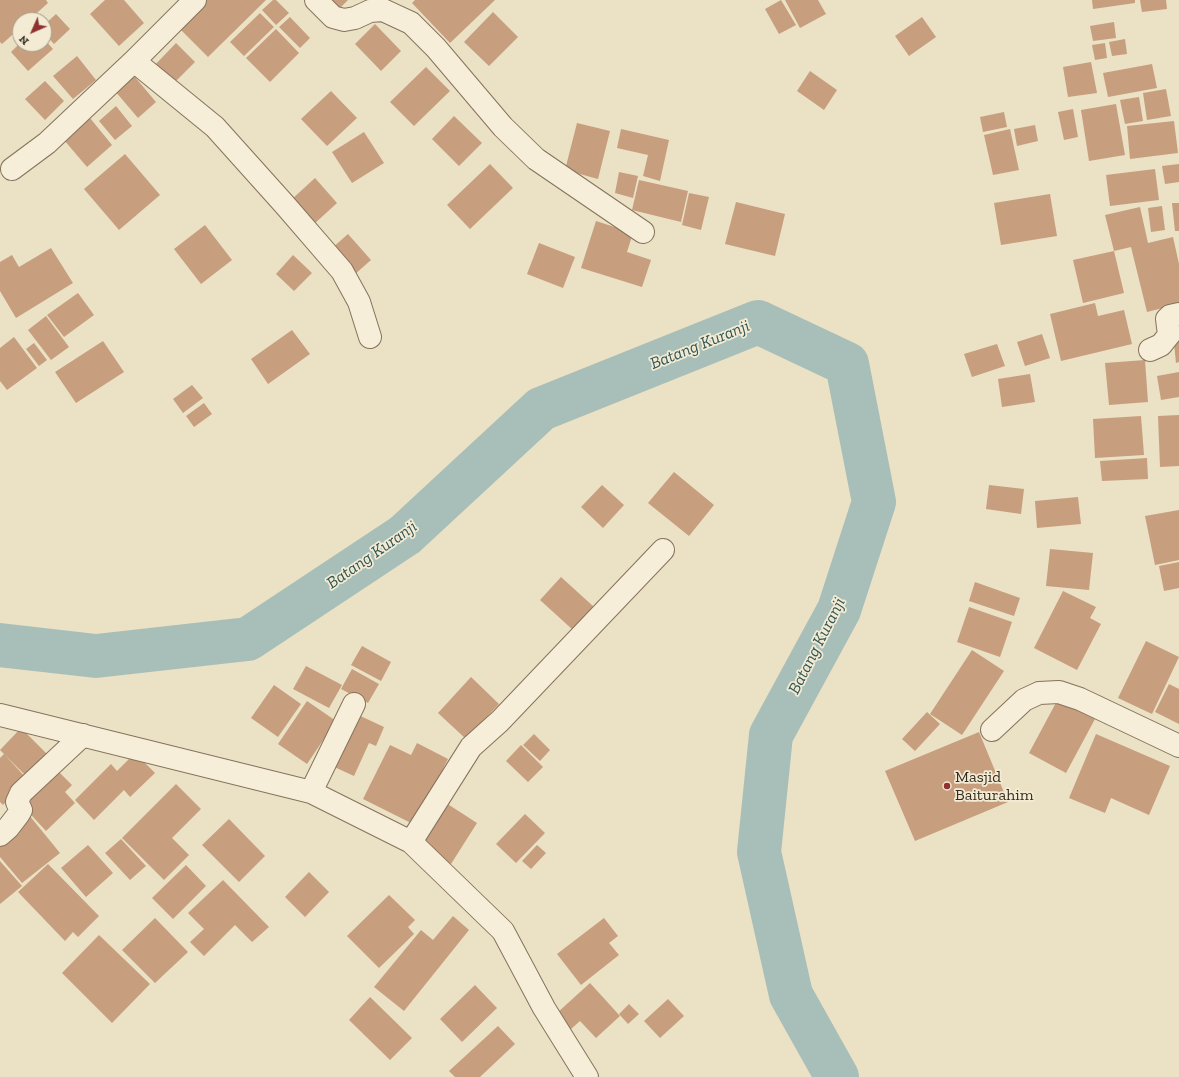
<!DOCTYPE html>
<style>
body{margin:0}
#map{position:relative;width:1179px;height:1077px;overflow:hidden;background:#ebe1c5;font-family:"Zilla Slab",serif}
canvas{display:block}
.north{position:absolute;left:12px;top:12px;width:40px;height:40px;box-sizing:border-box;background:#f3ebd4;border:1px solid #a79e8c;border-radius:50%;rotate:225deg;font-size:11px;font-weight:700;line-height:16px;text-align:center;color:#362b1f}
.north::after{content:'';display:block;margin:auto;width:14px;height:18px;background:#903231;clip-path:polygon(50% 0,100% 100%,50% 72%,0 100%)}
</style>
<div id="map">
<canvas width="1179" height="1077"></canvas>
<div class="north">N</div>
</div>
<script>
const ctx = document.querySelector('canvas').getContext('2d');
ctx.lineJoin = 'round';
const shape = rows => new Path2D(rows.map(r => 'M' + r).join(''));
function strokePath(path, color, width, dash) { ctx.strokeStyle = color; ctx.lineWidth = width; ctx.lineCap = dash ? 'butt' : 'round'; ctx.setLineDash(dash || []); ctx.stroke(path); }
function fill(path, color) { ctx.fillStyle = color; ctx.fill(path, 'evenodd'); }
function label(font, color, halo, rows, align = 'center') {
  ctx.font = font + ' "Zilla Slab",serif'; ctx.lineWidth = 3.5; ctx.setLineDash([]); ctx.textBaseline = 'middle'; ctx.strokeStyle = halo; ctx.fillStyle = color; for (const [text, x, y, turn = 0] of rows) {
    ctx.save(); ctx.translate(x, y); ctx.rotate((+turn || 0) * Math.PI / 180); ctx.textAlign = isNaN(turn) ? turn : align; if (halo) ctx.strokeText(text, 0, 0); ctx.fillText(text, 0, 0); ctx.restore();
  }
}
strokePath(shape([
 [0,645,96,656,248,639,405,535,541,409,758,322,847,364,874,502,839,610,771,735,759,852,791,995,837,1077]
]), '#a7bfb8', 44);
fill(shape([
 [0,0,46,0,48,3,29,20,20,20,20,28,2,44,0,42],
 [105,0,124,0,144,23,119,46,90,14],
 [204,0,266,0,208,57,178,27],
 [273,0,276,0,289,13,276,25,262,10],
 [323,0,348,0,336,12],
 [415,0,495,0,450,43,412,3],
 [781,0,796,25,779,34,765,9],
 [785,0,818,0,826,14,800,28],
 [1092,0,1135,0,1135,3,1093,9],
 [1140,0,1166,0,1167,9,1142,12],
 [493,12,518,37,489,66,464,42],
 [260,13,274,27,244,56,230,42],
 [56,14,70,29,54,44,44,33,44,25],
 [290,17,310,38,300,48,279,27],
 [922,17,936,37,909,56,895,36],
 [1114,22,1116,38,1093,41,1090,26],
 [375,24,401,51,381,71,355,44],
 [276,29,299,53,270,82,246,58],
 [44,39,53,49,28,71,11,52,19,44,44,44],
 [1125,39,1127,54,1112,56,1109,42],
 [176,43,195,62,170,87,151,69],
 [1105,43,1107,58,1095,60,1092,45],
 [77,56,96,80,73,99,53,76],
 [1091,62,1097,93,1068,97,1063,67],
 [1152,64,1157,88,1108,97,1103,73],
 [426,67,450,91,414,126,390,102],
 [810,71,837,90,824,110,797,91],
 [134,76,156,102,138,118,115,91],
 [45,81,64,101,45,120,25,99],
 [1166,89,1171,116,1147,120,1143,93],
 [331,91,357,118,327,146,301,119],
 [1139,97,1143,121,1125,124,1120,100],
 [1116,104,1125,155,1089,161,1081,110],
 [116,106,132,126,115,140,99,121],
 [1073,109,1078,137,1064,140,1058,112],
 [1004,112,1007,127,983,132,980,117],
 [454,116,482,143,459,166,432,139],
 [90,118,112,145,87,167,64,140],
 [1174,121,1178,153,1130,159,1127,126],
 [577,123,610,131,598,179,565,170],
 [1035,125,1038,141,1017,146,1014,129],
 [621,129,669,140,660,181,643,176,648,155,617,148],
 [1010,129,1019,170,993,175,984,135],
 [364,132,384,163,352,183,332,152],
 [125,154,160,195,119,230,84,189],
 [490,164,513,188,470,229,447,205],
 [1179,164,1179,182,1165,184,1162,166],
 [1155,169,1159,200,1110,206,1106,175],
 [619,172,638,176,633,198,615,193],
 [315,178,337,203,313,225,291,200],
 [639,180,688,191,681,222,632,210],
 [689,193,709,197,701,230,682,225],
 [1050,194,1057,236,1001,245,994,203],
 [736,202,785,214,775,256,725,244],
 [1172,203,1179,203,1179,231,1175,231],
 [1162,206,1165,230,1151,232,1148,208],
 [1140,207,1148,243,1173,237,1179,264,1179,304,1147,312,1131,247,1114,251,1105,215],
 [596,221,633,233,627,252,651,260,642,287,581,268],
 [205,225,232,260,201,284,174,249],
 [348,234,371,260,354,275,331,249],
 [539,243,575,257,563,288,527,274],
 [51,248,73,283,16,318,0,291,0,262,12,255,19,267],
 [1114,251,1124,293,1083,303,1073,260],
 [293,255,312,273,294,291,276,274],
 [78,293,94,315,64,337,47,315],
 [1095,303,1098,316,1124,310,1132,344,1061,361,1050,314],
 [46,316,69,347,51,360,28,330],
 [1179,323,1179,362,1176,363,1172,324],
 [292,330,310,354,268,384,251,359],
 [1042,334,1050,358,1025,366,1017,342],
 [14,337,37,368,7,390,0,381,0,348],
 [103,341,124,372,76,403,55,372],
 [34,343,47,360,39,366,26,349],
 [997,344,1005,366,972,377,964,354],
 [1145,360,1148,402,1109,405,1105,363],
 [1179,372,1179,397,1161,400,1157,376],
 [1030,374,1035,402,1002,407,998,379],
 [192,385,203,398,183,413,173,399],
 [204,403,212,414,194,427,186,416],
 [1179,415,1179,466,1160,467,1158,416],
 [1141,416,1144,455,1095,458,1093,419],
 [1147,458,1148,479,1102,481,1100,461],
 [674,472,714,505,689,536,648,503],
 [602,485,624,505,603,528,581,507],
 [989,485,1024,489,1021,514,986,509],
 [1078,497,1081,524,1037,528,1035,501],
 [1179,510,1179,560,1155,565,1145,516],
 [1050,549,1093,553,1089,590,1046,586],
 [1179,562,1179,588,1164,591,1159,566],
 [561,577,594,607,573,630,540,600],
 [975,582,1020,598,1014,616,969,601],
 [1063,591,1096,607,1090,618,1101,624,1077,670,1034,648],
 [969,607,1012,622,1000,657,957,642],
 [1146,641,1179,657,1152,714,1118,698],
 [362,646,391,662,381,681,351,665],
 [972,650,1004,671,962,735,930,714],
 [306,666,342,685,329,708,293,689],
 [352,669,379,684,368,703,341,689],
 [471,677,499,704,466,739,438,713],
 [1169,684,1179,689,1179,724,1155,712],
 [274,685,301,704,278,737,251,718],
 [1058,699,1095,719,1066,773,1029,753],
 [307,701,336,721,307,764,278,744],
 [927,712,940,724,915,751,902,739],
 [354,713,384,727,376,746,369,743,354,776,330,765],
 [21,728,51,758,30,780,0,750],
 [979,732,1008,802,915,841,885,771],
 [534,734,550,750,540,761,523,745],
 [1096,734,1170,766,1149,815,1111,798,1105,813,1069,798],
 [417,743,448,759,415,825,363,799,390,745,411,755],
 [521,745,543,767,528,782,506,761],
 [135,753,155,773,130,797,124,790,94,820,75,800,111,764,117,771],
 [4,754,28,780,3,805,0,802,0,758],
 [57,770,72,785,65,792,75,803,46,831,21,804],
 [176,784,201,809,172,838,189,855,164,880,122,838],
 [446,803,477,823,451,864,419,844],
 [525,814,545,833,516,863,496,844],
 [29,815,60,853,22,883,0,857,0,840],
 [229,819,265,856,239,882,202,845],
 [121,839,146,866,130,880,105,853],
 [88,845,113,873,86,897,61,868],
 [537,845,546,853,531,869,522,861],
 [0,861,22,886,0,904],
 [48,864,99,916,78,937,73,932,65,941,18,892],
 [186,865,206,886,173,919,152,898],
 [309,872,329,892,305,917,285,897],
 [223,880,269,927,252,942,235,925,204,956,190,942,204,929,188,913],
 [389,895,415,920,408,927,414,934,379,968,347,936],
 [453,916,469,930,404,1011,374,987,421,930,433,940],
 [155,918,188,952,155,983,122,950],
 [604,918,618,936,609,943,619,955,581,985,557,954],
 [99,935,150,984,112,1023,62,973],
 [590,983,620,1016,596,1038,580,1021,571,1029,557,1013],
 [475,985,497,1008,462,1042,440,1019],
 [370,997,412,1038,390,1060,349,1020],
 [668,999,684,1016,660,1038,644,1021],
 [629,1004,639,1014,628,1024,619,1014],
 [498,1026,515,1044,480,1077,455,1077,449,1071]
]), '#c79e7e');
const minor = shape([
 [316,0,333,17,344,20,355,18,370,11,383,10,411,23,436,48,503,127,536,159,643,232],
 [134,61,215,127,285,205,342,271,359,302,370,337],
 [12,169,47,143,134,61,195,0],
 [1150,350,1161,345,1169,335,1167,319,1170,316,1179,314],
 [0,715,311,792,411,842,503,931,544,1008,587,1077],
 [992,730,1024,700,1039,693,1059,692,1080,699,1179,746],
 [311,792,354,704],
 [0,835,8,828,18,815,21,810,17,802,21,793,83,735],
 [411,842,471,747,500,721,663,550]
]);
strokePath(minor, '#85735d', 24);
strokePath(minor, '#f6eed8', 22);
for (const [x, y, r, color] of [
 [947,786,4,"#903231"]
]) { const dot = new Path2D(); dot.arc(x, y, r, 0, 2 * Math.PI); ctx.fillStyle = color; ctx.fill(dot); strokePath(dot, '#f3ebd4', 1.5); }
label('16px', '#362b1f', '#f3ebd4', [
 ["Masjid",955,777],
 ["Baiturahim",955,795]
], 'left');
label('italic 17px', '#305553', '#f3ebd4', [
 ["Batang Kuranji",700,345,-22],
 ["Batang Kuranji",372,555,-35],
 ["Batang Kuranji",817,646,-63]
]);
</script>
